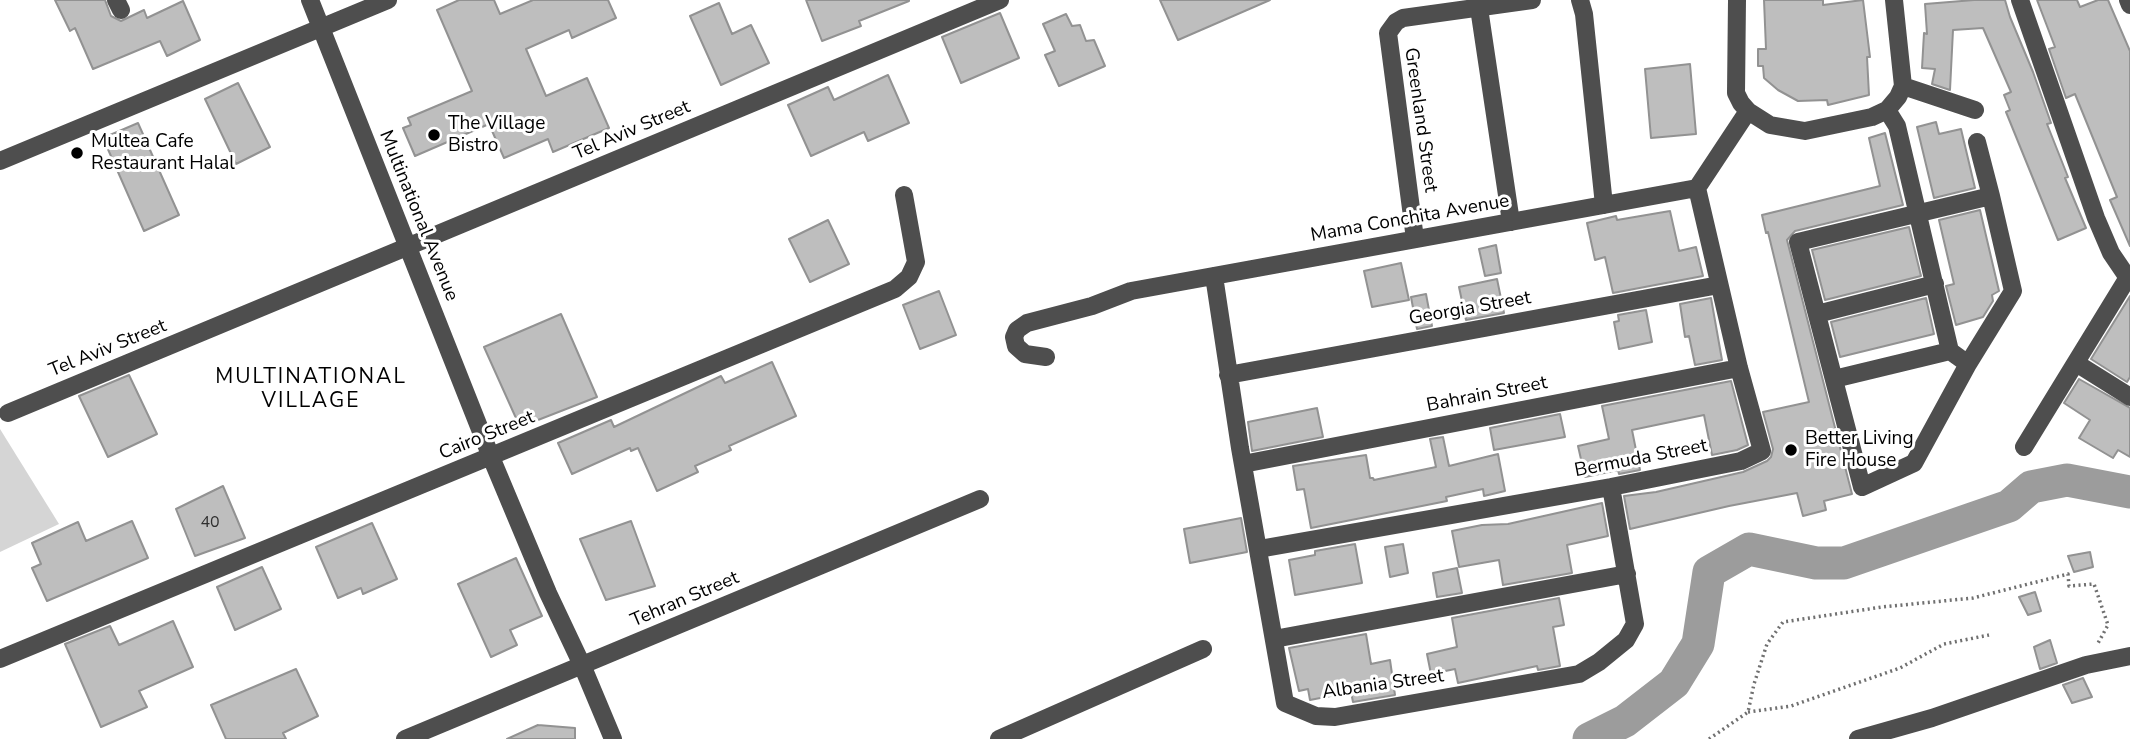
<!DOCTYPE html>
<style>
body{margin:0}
canvas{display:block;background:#fff}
</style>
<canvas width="2130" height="739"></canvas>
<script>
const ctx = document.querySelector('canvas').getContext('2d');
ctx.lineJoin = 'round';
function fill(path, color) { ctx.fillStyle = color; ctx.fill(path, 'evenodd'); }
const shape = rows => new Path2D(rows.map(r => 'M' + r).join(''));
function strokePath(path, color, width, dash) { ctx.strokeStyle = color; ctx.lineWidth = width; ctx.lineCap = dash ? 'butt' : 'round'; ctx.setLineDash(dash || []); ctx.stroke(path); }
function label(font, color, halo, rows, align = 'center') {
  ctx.font = font + ' "Nunito Sans",sans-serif'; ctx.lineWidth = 6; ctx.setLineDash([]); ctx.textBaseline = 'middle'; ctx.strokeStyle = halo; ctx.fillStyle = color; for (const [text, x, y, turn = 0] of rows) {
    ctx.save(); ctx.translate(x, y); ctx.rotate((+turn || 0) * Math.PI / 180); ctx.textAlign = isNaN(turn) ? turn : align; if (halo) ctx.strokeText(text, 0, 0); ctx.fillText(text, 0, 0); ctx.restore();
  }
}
fill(shape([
 [0,429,59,524,0,552]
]), '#d5d5d5');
strokePath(shape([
 [1589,739,1625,721,1674,683,1698,644,1709,572,1749,549,1816,563,1844,563,2009,506,2031,487,2067,480,2130,492]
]), '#9c9c9c', 33);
const building = shape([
 [55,0,105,0,111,16,121,21,144,10,147,18,183,1,200,40,167,56,160,41,93,69,75,28,70,31,55,0],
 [459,0,494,0,500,14,533,0,608,0,616,18,572,38,569,30,526,49,546,96,587,78,609,128,553,152,548,139,504,158,489,124,415,156,403,128,411,125,408,118,472,91,437,10,459,0],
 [806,0,909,0,909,1,859,21,861,26,822,41,806,0],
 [1160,0,1270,0,1178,40,1160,0],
 [1764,0,1823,0,1823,5,1863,0,1870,57,1867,57,1869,95,1828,105,1827,100,1798,101,1778,90,1764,78,1763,66,1758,66,1758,49,1766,49,1764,0],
 [1974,0,2005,0,2010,17,2033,72,2051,123,2047,124,2068,177,2065,178,2086,228,2058,240,2006,112,2010,110,2004,95,2011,92,1983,28,1953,30,1950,90,1932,84,1935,69,1922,68,1924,33,1927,34,1925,4,1974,0],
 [2037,0,2077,0,2080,7,2098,0,2108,0,2130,51,2130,246,2110,200,2117,197,2075,94,2066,98,2049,49,2055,47,2037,0],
 [719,3,732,34,751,25,769,63,721,85,690,16,719,3],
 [1000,13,1019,58,961,83,942,37,1000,13],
 [1066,14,1072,26,1080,25,1086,41,1094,40,1105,66,1059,86,1045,55,1055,51,1043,24,1066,14],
 [1690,64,1696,134,1651,138,1645,69,1690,64],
 [888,75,909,123,868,141,864,132,811,156,788,105,828,87,834,100,888,75],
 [238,83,270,147,236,164,205,99,238,83],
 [1936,122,1939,134,1961,129,1975,188,1934,198,1917,127,1936,122],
 [138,123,179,215,144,231,103,138,138,123],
 [1885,133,1903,205,1795,231,1787,240,1852,494,1824,501,1826,510,1803,516,1797,493,1729,506,1630,529,1624,496,1656,492,1743,472,1767,461,1771,457,1773,449,1763,412,1809,402,1768,232,1766,233,1762,215,1880,186,1869,138,1885,133],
 [1980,210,1999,291,1992,295,1993,301,1983,317,1956,325,1946,286,1954,284,1939,220,1980,210],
 [1670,211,1679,251,1696,247,1703,276,1613,293,1605,257,1595,260,1587,223,1616,216,1617,220,1670,211],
 [828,220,849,264,810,282,789,239,828,220],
 [1909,227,1921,276,1825,300,1812,250,1909,227],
 [1496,245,1501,273,1485,276,1479,249,1496,245],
 [1401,263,1409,300,1372,307,1364,271,1401,263],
 [1497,279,1504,313,1466,320,1459,287,1497,279],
 [939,291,956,335,920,349,903,305,939,291],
 [1426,294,1432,326,1417,329,1411,297,1426,294],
 [2130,296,2130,377,2127,382,2091,359,2130,296],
 [1711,298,1722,360,1695,365,1689,336,1685,337,1680,304,1711,298],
 [1926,298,1934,334,1840,357,1831,322,1926,298],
 [1646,310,1652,342,1619,349,1614,322,1619,321,1618,315,1646,310],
 [561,314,597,397,520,427,484,347,561,314],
 [772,362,796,416,729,446,731,450,695,466,698,472,657,491,638,448,631,451,630,448,572,474,558,443,611,420,614,427,721,376,725,383,772,362],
 [129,375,157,434,108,457,79,396,129,375],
 [2079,379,2130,408,2130,457,2118,450,2113,458,2079,438,2090,420,2064,403,2079,379],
 [1731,381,1748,445,1737,450,1712,455,1704,415,1632,430,1640,470,1619,474,1618,470,1585,477,1578,446,1609,439,1602,406,1731,381],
 [1317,408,1323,437,1252,451,1248,422,1317,408],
 [1560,414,1565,437,1494,450,1490,428,1560,414],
 [1443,437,1449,466,1498,454,1505,491,1484,496,1483,489,1446,497,1447,501,1311,528,1304,489,1297,490,1293,466,1366,455,1370,478,1373,478,1374,480,1436,467,1430,439,1443,437],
 [223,486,245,538,195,556,176,509,223,486],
 [1602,503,1608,536,1567,545,1572,573,1503,585,1499,560,1459,567,1452,531,1482,525,1508,524,1602,503],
 [1241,518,1247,552,1190,563,1184,529,1241,518],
 [132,521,148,558,47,601,32,568,41,564,32,543,78,522,86,541,132,521],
 [631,521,655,586,606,600,580,539,631,521],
 [372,523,397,579,363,594,361,588,338,598,316,547,372,523],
 [1355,544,1362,583,1295,595,1289,560,1315,555,1315,551,1355,544],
 [1403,544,1408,573,1390,577,1385,547,1403,544],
 [2090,552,2093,567,2074,572,2068,556,2090,552],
 [516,558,542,616,510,630,517,645,491,657,458,584,516,558],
 [262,567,281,609,235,630,217,587,262,567],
 [1457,568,1462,593,1437,597,1433,573,1457,568],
 [2035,592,2041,611,2028,615,2019,597,2035,592],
 [1559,598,1564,625,1553,627,1560,666,1538,670,1537,666,1458,683,1455,669,1431,674,1427,654,1457,647,1452,618,1559,598],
 [173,621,193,667,139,691,147,707,101,727,65,644,110,626,119,645,173,621],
 [1366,634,1371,664,1390,660,1395,695,1353,702,1351,692,1310,700,1308,689,1299,691,1289,648,1366,634],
 [2050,640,2057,663,2040,669,2034,647,2050,640],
 [296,669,318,716,283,733,286,739,226,739,211,705,296,669],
 [2083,678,2092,697,2072,703,2063,685,2083,678],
 [538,725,575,728,575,739,507,739,538,725]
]);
fill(building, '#bebebe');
strokePath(building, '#929292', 2);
strokePath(shape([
 [1748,712,1791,706,1900,668,1944,644,1989,635],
 [1709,739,1748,712,1754,684,1767,644,1783,622,1882,607,1973,598,2068,574,2069,586,2094,584,2108,625,2097,645]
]), '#707070', 3.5, [2, 3.5]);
strokePath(shape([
 [116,0,121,10],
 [310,0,491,457,548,593,582,665,613,739],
 [1580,0,1584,14,1604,205],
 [1737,0,1736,93,1741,103,1748,111,1770,125,1805,131,1872,117,1887,110,1898,97,1903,86,1894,0],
 [2020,0,2096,218,2111,253,2130,281],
 [2128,0,2130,5],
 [1479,8,1511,222],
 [1903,86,1975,110],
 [1887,110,1897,126,1950,351,1968,364],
 [1977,142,1991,196,2013,291,1968,364,1914,463,1862,487,1798,242,1991,196],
 [0,161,388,0],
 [1697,188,1748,111],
 [1415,239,1388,33,1396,22,1403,18,1532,0],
 [1214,276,1240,448,1285,703,1316,716,1335,717,1579,674,1599,662,1626,640,1635,624,1611,487],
 [1817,314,1935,284],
 [1046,357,1025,354,1016,346,1014,337,1017,330,1027,323,1092,306,1131,291,1697,188],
 [2076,363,2130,397],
 [1228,375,1719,285],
 [1834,379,1950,351],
 [8,413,1000,0],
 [2024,447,2127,279],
 [1243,464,1739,368],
 [1259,549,1611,487,1741,461,1762,451,1739,368,1697,188],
 [1274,639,1627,574],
 [0,659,895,289,909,277,916,262,904,195],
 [405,739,980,499],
 [999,739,1203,649],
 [1858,739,1932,718,2086,665,2130,656]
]), '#4e4e4e', 18);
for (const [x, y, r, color] of [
 [434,135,7,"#000"],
 [77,153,7,"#000"],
 [1791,450,7,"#000"]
]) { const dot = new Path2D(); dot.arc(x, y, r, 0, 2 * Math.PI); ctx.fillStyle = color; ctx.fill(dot); strokePath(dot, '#fff', 2.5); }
label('16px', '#303030', null, [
 ["40",210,523]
]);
label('19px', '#000', '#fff', [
 ["Greenland Street",1420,120,82],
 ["Tel Aviv Street",632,131,-23],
 ["Multinational Avenue",418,216,68],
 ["Mama Conchita Avenue",1410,219,-10],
 ["Georgia Street",1470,309,-10],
 ["Tel Aviv Street",108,349,-22],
 ["Bahrain Street",1487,395,-11],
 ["Cairo Street",487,436,-22],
 ["Bermuda Street",1641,459,-11],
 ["Tehran Street",685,600,-23],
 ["Albania Street",1383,685,-8]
]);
label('19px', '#000', '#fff', [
 ["The Village",448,124],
 ["Bistro",448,146],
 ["Multea Cafe",91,142],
 ["Restaurant Halal",91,164],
 ["Better Living",1805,439],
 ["Fire House",1805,461]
], 'left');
ctx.letterSpacing = '2px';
label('21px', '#000', '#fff', [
 ["MULTINATIONAL",311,378],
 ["VILLAGE",311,402]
]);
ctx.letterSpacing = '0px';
</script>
